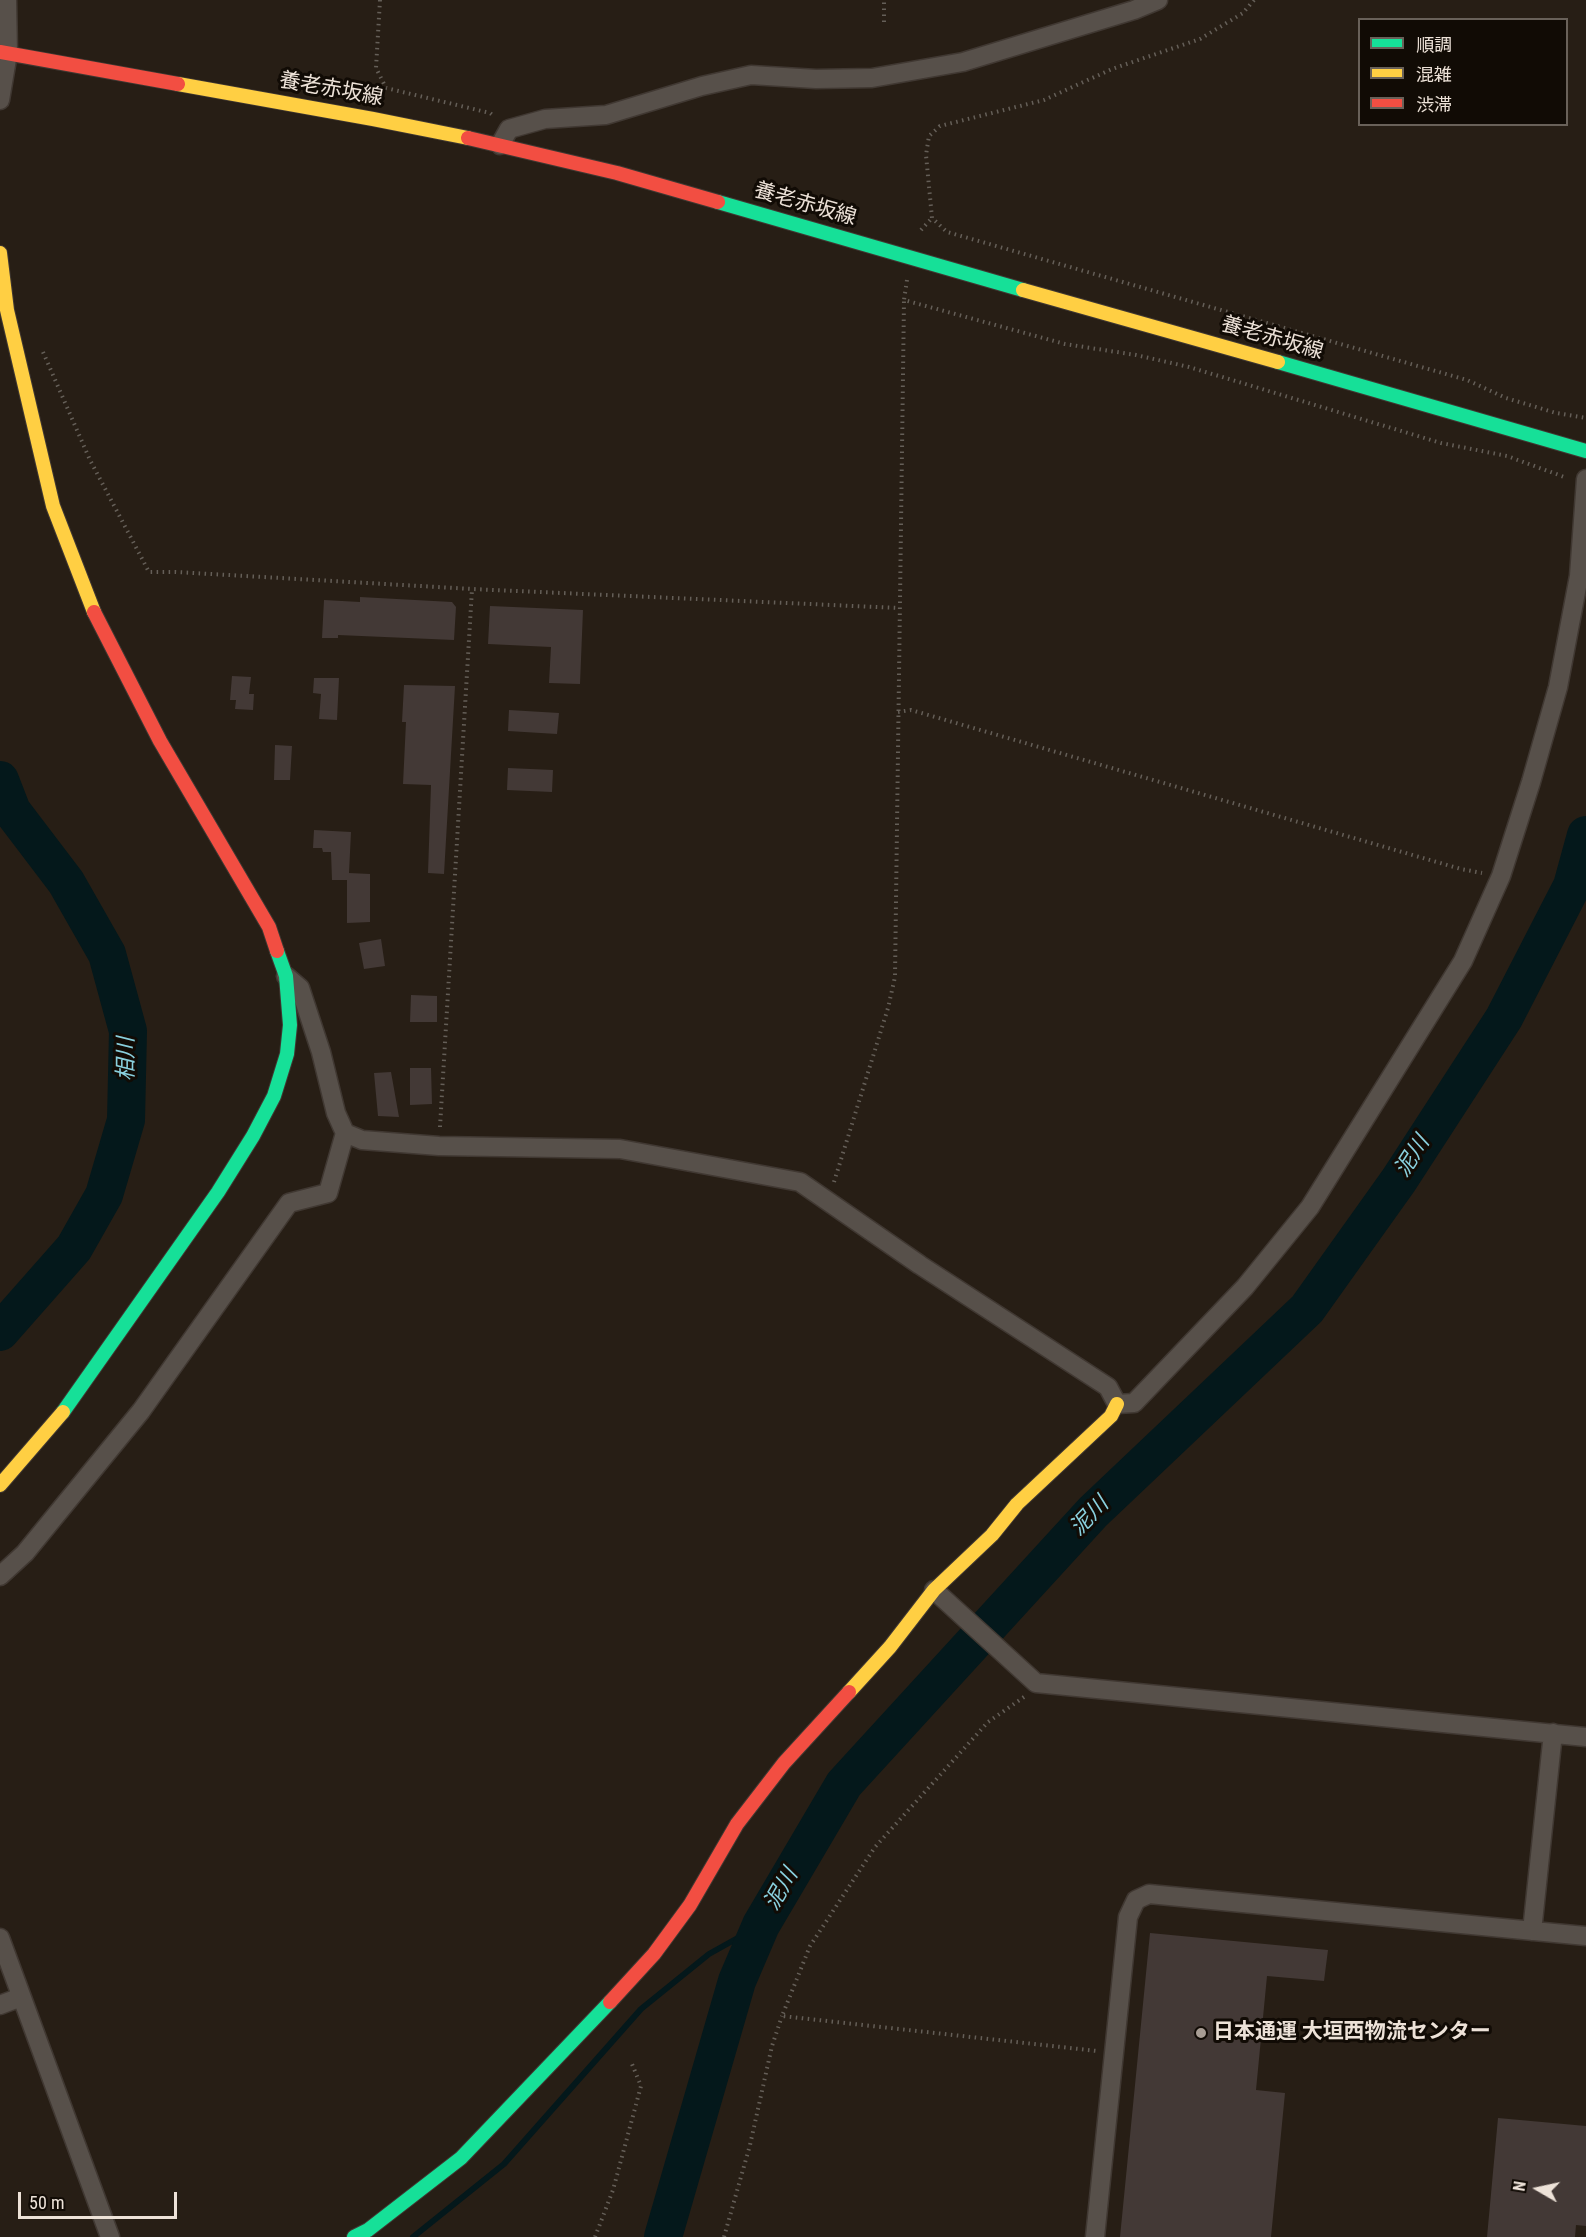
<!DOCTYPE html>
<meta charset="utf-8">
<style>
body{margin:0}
#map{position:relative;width:1586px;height:2237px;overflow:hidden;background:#271e15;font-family:"Roboto Condensed","Noto Sans JP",sans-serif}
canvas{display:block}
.legend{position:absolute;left:1358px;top:18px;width:210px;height:108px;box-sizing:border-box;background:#110b05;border:2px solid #696159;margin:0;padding:8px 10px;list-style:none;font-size:18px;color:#ede2d8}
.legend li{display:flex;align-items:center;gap:12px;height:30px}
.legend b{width:30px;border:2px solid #696159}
.north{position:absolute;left:1508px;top:2159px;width:60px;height:60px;-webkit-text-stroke:4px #110b05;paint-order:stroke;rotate:279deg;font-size:16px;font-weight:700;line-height:24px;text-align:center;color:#ede2d8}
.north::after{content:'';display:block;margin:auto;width:21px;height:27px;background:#ede2d8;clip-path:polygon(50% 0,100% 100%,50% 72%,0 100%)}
.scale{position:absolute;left:18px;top:2192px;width:159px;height:27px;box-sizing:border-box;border:3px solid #ede2d8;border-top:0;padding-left:8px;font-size:18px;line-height:21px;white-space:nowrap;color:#ede2d8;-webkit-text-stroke:4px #110b05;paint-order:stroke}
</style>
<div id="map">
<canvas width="1586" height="2237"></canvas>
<ul class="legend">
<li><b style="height:8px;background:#16e098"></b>順調</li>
<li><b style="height:8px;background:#ffcf43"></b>混雑</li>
<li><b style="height:8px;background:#f24e42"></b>渋滞</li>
</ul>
<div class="north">N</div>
<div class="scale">50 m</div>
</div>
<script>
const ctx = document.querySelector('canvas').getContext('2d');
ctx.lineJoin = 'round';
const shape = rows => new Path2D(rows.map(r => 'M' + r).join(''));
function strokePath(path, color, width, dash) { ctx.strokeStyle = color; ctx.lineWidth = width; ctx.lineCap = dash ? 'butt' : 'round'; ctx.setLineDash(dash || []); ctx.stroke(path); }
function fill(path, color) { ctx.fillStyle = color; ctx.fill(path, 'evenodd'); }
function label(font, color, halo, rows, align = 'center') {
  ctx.font = font + ' "Roboto Condensed","Noto Sans JP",sans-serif'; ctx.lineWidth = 6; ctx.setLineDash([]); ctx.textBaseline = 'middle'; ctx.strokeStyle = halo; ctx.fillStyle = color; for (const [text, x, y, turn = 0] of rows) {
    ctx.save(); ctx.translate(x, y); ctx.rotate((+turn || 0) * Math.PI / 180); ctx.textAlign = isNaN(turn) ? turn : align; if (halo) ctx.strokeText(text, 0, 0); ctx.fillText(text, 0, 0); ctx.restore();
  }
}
strokePath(shape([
 [413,2237,504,2164,641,2009,709,1954,761,1925]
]), '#04181b', 6);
strokePath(shape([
 [0,780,12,811,66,882,107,954,128,1031,126,1120,104,1195,74,1248,0,1332],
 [663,2237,737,1981,761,1925,844,1784,1093,1512,1307,1309,1399,1180,1504,1018,1572,886,1586,835]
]), '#04181b', 38);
fill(shape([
 [360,597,452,602,456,607,454,640,338,635,338,638,322,638,324,600,360,602],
 [490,606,583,610,580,684,549,683,551,647,488,644],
 [232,676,251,677,249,694,254,694,253,710,235,709,236,700,230,700],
 [314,678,339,678,337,720,319,719,321,694,313,693],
 [404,685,455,686,444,874,428,873,431,785,403,784,406,722,402,722],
 [509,710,559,713,557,734,508,731],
 [275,745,292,746,290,780,274,780],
 [508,768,553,770,552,792,507,790],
 [314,830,351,832,349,873,370,874,370,922,347,923,347,880,332,880,331,852,323,852,322,848,313,848],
 [381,939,385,966,364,969,359,943],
 [411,995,437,996,437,1022,410,1022],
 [410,1068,431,1068,432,1104,410,1105],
 [391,1072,399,1117,378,1116,374,1073],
 [1150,1933,1328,1950,1324,1981,1267,1976,1256,2090,1285,2093,1271,2237,1120,2237],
 [1498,2118,1586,2126,1586,2226,1576,2225,1575,2237,1487,2237]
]), '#433936');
const street = shape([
 [0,100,8,53,7,0],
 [500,145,509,129,545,119,606,115,702,86,751,75,816,79,872,78,963,62,1134,10,1158,0],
 [345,1133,362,1140,439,1146,620,1149,800,1182,920,1265,1108,1387,1117,1404,1134,1403,1245,1287,1310,1207,1463,961,1501,876,1531,782,1558,687,1579,576,1586,479],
 [0,1576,25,1553,141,1411,289,1203,328,1193,345,1133,336,1113,321,1052,300,988,286,976],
 [934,1590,1036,1683,1586,1737],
 [1532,1931,1553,1733],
 [0,1938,110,2237],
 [0,2005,21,1997],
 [1095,2237,1128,1917,1136,1900,1149,1894,1586,1936]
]);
const fast = shape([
 [718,202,1023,290],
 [1278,362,1586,451],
 [63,1412,218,1192,253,1136,274,1096,287,1054,290,1025,286,976,277,951],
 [354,2237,368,2230,461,2158,610,2002]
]);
const slow = shape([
 [178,84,373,119,468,138],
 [0,253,7,310,53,506,94,612],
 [1023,290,1278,362],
 [0,1485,63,1412],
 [849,1692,890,1647,934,1590,992,1535,1017,1504,1111,1416,1117,1404]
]);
const jam = shape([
 [0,52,178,84],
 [468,138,617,173,718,202],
 [94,612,160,741,269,927,277,951],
 [610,2002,654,1954,690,1905,737,1824,784,1763,849,1692]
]);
strokePath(street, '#403832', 21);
strokePath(fast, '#403832', 16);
strokePath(slow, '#403832', 16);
strokePath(jam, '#403832', 16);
strokePath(shape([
 [380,0,376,68,386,88,490,113,495,117],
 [1254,0,1243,13,1200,39,1112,69,1044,100,940,126,929,136,926,155,932,218,947,232,1467,380,1506,398,1556,413,1586,418],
 [884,22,884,0],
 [921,230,932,218],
 [907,280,904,300,1065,344,1136,355,1189,367,1441,443,1507,456,1567,478],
 [43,352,90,460,149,572,176,572,472,589,899,608],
 [898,712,911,710,1461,869,1482,873],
 [440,1127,472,589],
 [834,1182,888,1008,895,977,904,300],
 [1024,1697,988,1722,875,1847,810,1946,782,2016,1097,2051],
 [595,2237,613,2190,641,2086,632,2064],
 [724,2237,750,2145,772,2046,782,2016]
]), '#655f58', 4, [1.5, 4.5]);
strokePath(street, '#57504a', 18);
strokePath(fast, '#16e098', 14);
strokePath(slow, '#ffcf43', 14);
strokePath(jam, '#f24e42', 14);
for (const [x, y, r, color] of [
 [1201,2033,6,"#a89d94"]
]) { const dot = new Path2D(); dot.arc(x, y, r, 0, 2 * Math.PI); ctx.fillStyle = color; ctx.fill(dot); strokePath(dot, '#110b05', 2); }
label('21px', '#ede2d8', '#110b05', [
 ["養老赤坂線",331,90,10],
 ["養老赤坂線",805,205,16],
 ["養老赤坂線",1272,339,16]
]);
label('bold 21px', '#ede2d8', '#110b05', [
 ["日本通運 大垣西物流センター",1213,2033]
], 'left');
label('italic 22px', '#89d0de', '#110b05', [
 ["相川",127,1059,-90],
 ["泥川",1413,1157,-57],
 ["泥川",1090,1517,-46],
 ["泥川",782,1890,-60]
]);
</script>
